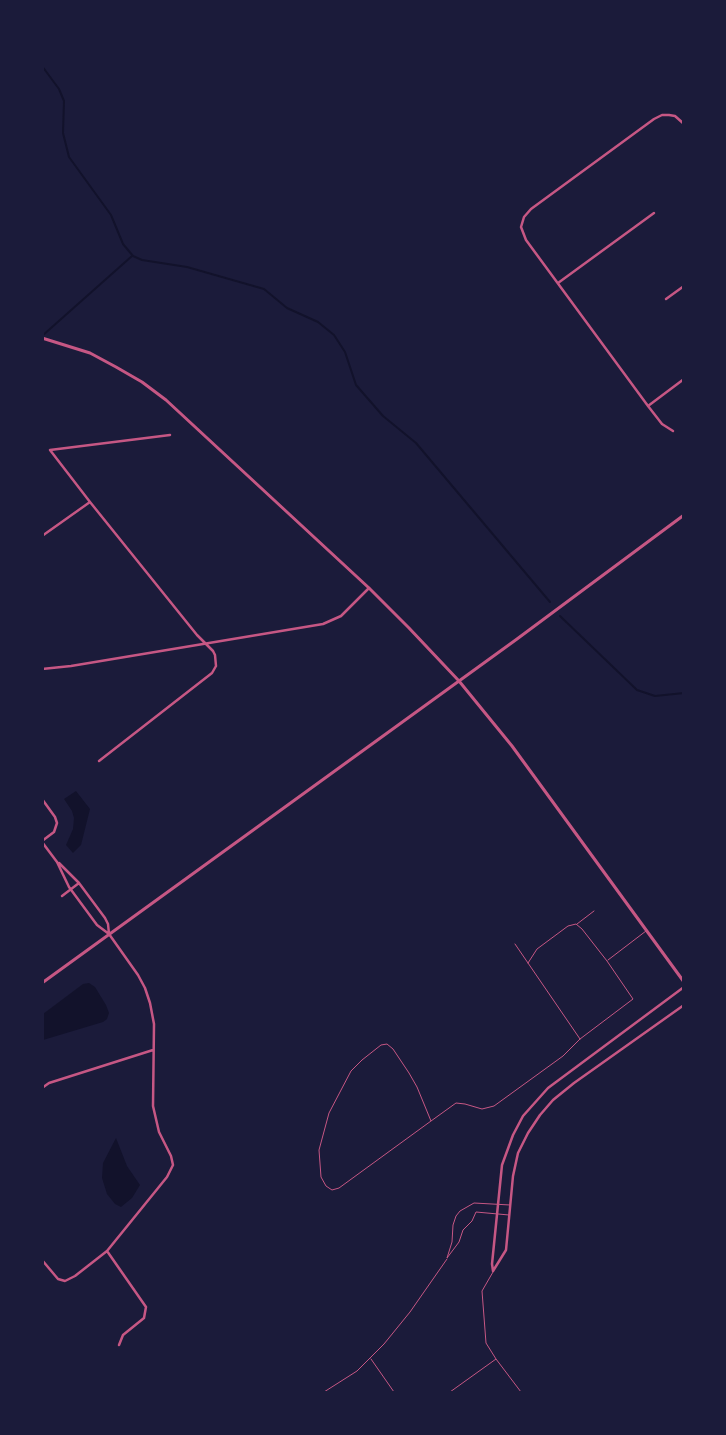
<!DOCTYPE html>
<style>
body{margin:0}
#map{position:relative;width:726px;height:1435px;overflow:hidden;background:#1b1b3a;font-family:"Public Sans",sans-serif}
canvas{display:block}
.frame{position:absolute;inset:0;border:44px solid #1b1b3a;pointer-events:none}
</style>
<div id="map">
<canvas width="726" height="1435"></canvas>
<div class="frame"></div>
</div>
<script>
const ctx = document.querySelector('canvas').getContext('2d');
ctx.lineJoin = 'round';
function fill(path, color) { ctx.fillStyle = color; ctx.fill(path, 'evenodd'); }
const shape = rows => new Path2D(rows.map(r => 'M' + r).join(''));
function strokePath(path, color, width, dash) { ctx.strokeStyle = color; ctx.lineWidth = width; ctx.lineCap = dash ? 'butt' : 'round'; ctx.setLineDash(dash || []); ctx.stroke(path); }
fill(shape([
 [76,791,90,809,81,845,73,853,66,845,73,829,74,818,72,811,64,799],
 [89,983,95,987,106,1005,109,1013,107,1019,103,1022,43,1040,43,1014,83,984],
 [116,1138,127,1166,140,1185,132,1198,121,1207,115,1204,107,1194,102,1178,103,1163]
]), '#12122b');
strokePath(shape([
 [42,66,59,89,64,101,63,133,69,157,111,215,123,244,133,256,142,260,187,267,264,289,287,308,318,322,334,335,345,352,356,385,383,416,416,443,550,602],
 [42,336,132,256],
 [560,616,637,690,655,696,684,693]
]), '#12122b', 2);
strokePath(shape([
 [577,924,594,911],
 [515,944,580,1039],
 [608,960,646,931],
 [431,1121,339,1188,332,1190,326,1186,321,1177,319,1150,329,1113,351,1071,362,1060,381,1045,387,1044,393,1049,409,1073,417,1087,431,1121,456,1103,465,1104,482,1109,494,1106,563,1056,580,1039,633,999,607,961,582,929,576,924,568,926,537,949,528,963],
 [509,1215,476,1212,472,1221,463,1230,459,1242,447,1258,452,1242,453,1225,456,1216,460,1211,474,1203,510,1205],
 [493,1272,482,1291,486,1343,496,1359],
 [371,1359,394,1392],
 [324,1392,357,1371,384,1344,410,1312,447,1259],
 [450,1392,496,1359,521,1392]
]), '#c65784', 1);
strokePath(shape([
 [558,283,654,213],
 [666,299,684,286],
 [648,406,684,379],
 [673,431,662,424,648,406,526,240,521,227,524,217,531,209,654,119,662,115,669,115,675,116,684,124],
 [42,536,90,502],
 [42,669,71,666,323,624,341,616,369,588],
 [99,761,212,673,216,666,215,655,213,651,197,635,90,502,50,450,170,435],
 [42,799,55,817,57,823,54,832,42,841],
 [42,842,57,862,69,887,97,925,109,934,138,975,145,988,150,1003,154,1024,153,1106,159,1132,171,1156,173,1165,167,1177,107,1251,75,1276,65,1281,58,1279,42,1260],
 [59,863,79,883,105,918,108,924,109,934],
 [62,896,79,883],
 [42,1088,49,1083,153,1050],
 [107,1251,146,1307,144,1318,123,1335,119,1345],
 [493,1271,492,1264,502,1165,513,1135,523,1116,548,1088,684,987],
 [493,1271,506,1250,513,1176,518,1153,528,1133,540,1115,553,1100,574,1083,684,1005]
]), '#c65784', 2.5);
strokePath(shape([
 [42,338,90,353,116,367,142,382,166,400,369,588,409,628,459,681,512,746,684,982],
 [42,983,517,639,684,515]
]), '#c65784', 3);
</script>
